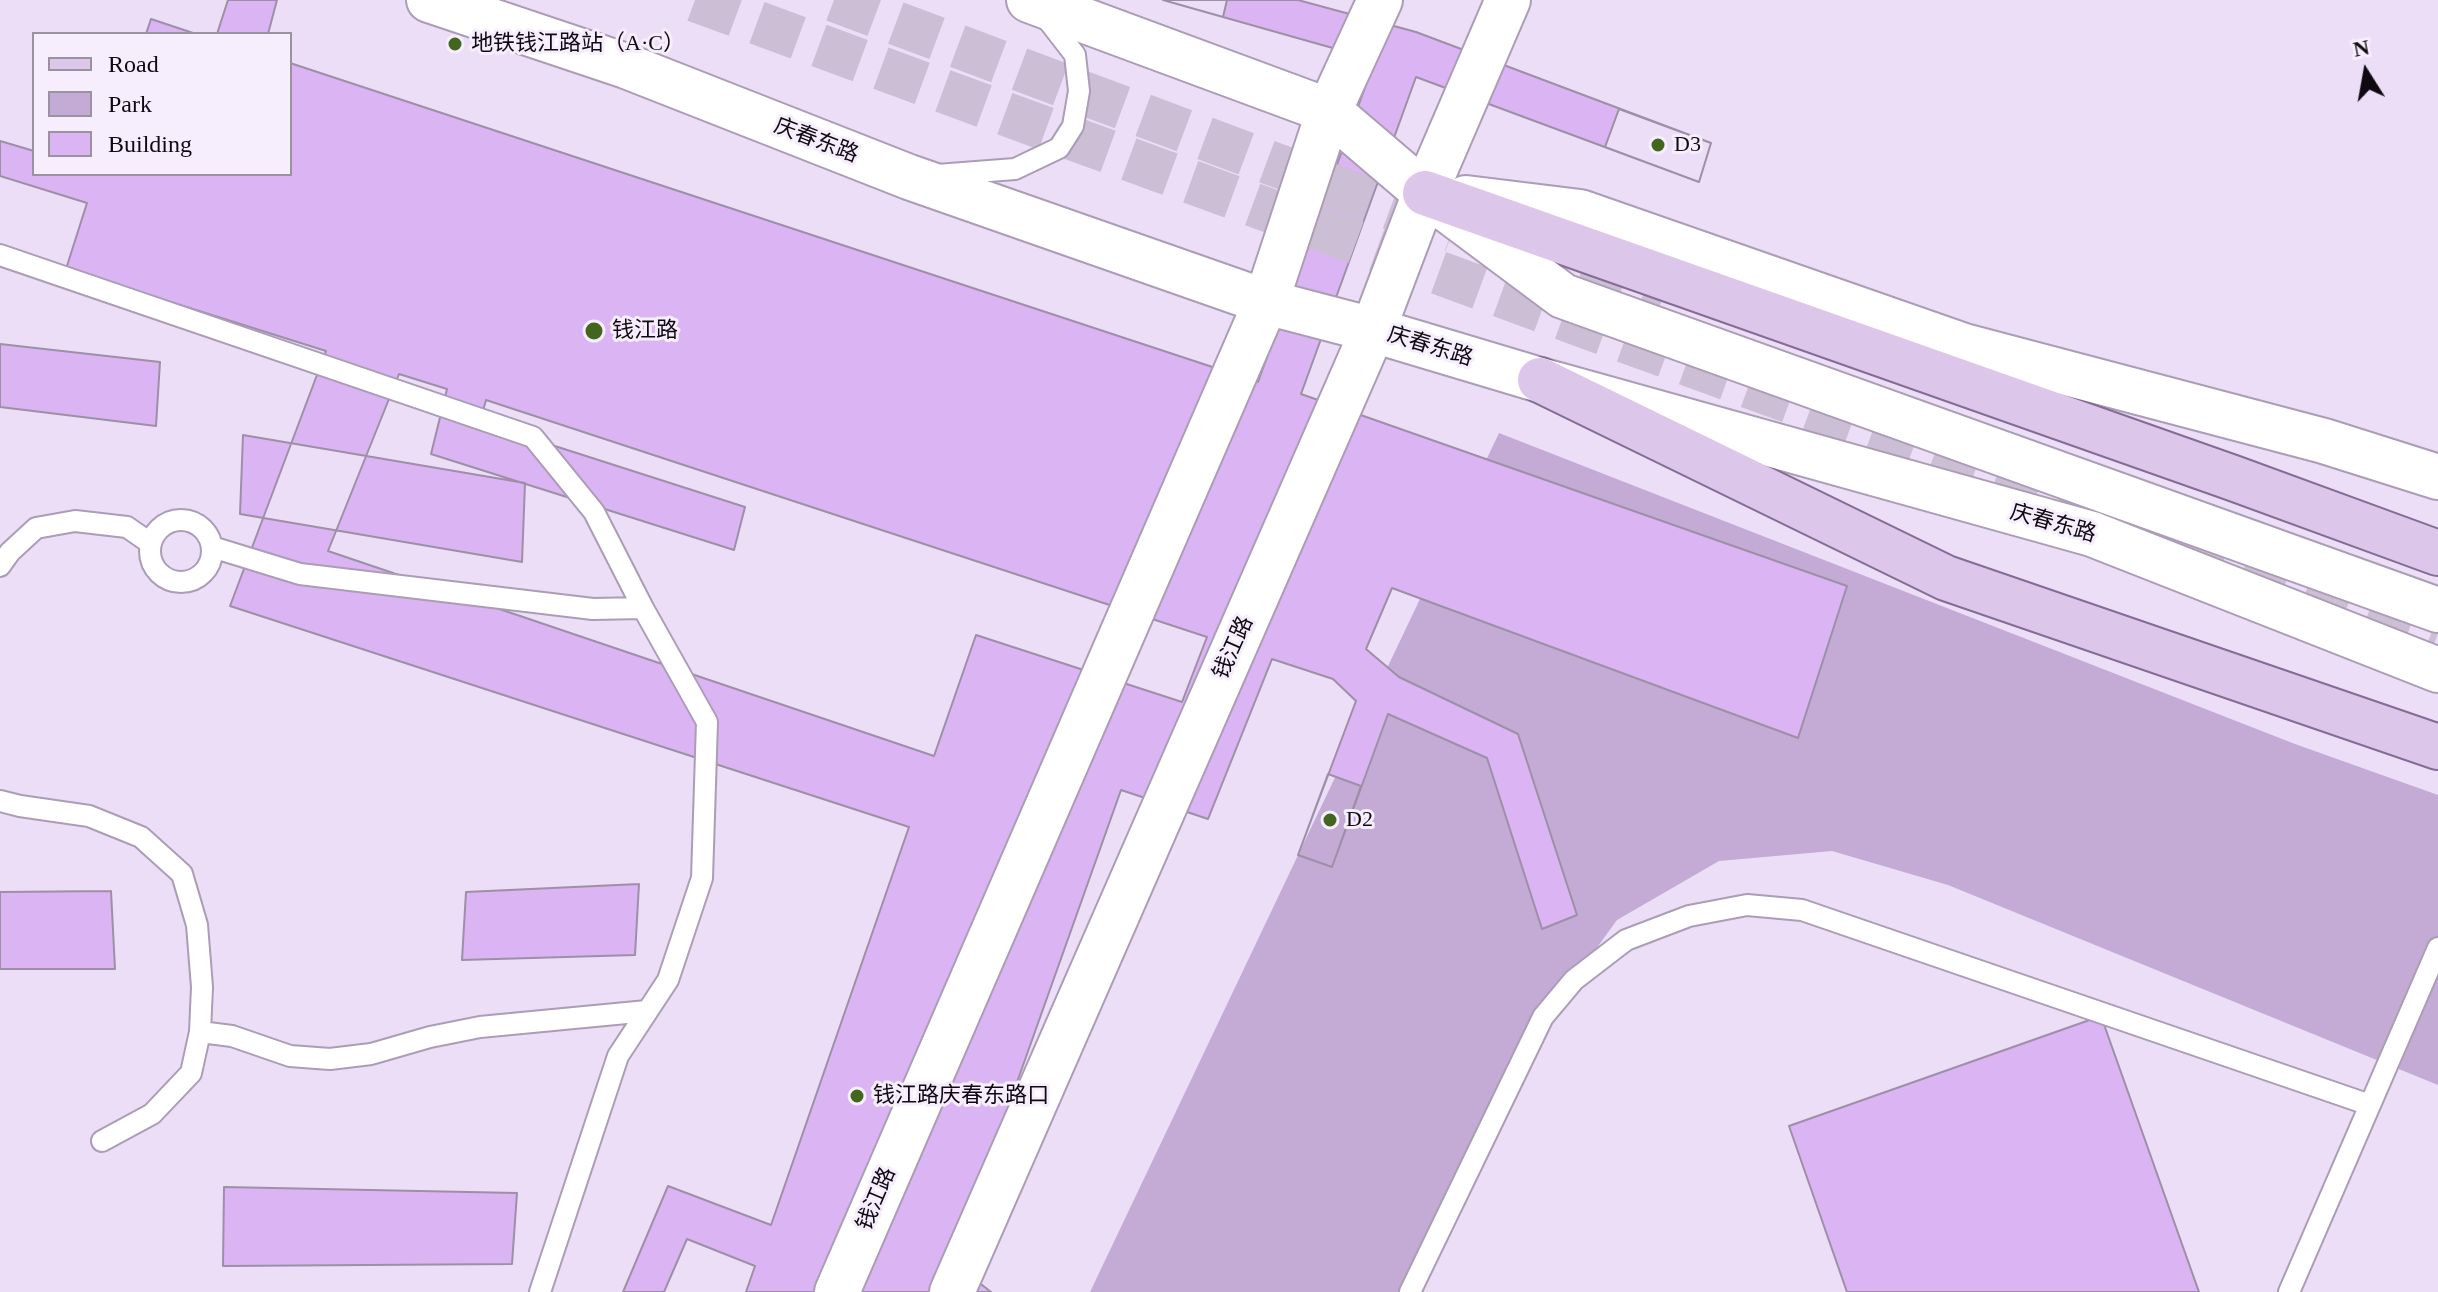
<!DOCTYPE html>
<meta charset="utf-8">
<style>
body{margin:0}
#map{position:relative;width:2438px;height:1292px;overflow:hidden;background:#ecdef7;font-family:"Times New Roman",serif}
canvas{display:block}
.legend{position:absolute;left:32px;top:32px;width:260px;height:144px;box-sizing:border-box;background:#f6edfd;border:2px solid #9a929f;margin:0;padding:10px 14px;list-style:none;font-size:24px;color:#0f0a12}
.legend li{display:flex;align-items:center;gap:16px;height:40px}
.legend b{width:40px;border:2px solid #9a929f}
.north{position:absolute;left:2326px;top:32px;width:80px;height:80px;-webkit-text-stroke:6px #f6edfd;paint-order:stroke;rotate:349deg;font-size:22px;font-weight:700;line-height:32px;text-align:center;color:#0f0a12}
.north::after{content:'';display:block;margin:auto;width:28px;height:36px;background:#0f0a12;clip-path:polygon(50% 0,100% 100%,50% 72%,0 100%)}
</style>
<div id="map">
<canvas width="2438" height="1292"></canvas>
<ul class="legend">
<li><b style="height:10px;background:#dcc6ea"></b>Road</li>
<li><b style="height:22px;background:#c4abd5"></b>Park</li>
<li><b style="height:22px;background:#dbb4f4"></b>Building</li>
</ul>
<div class="north">N</div>
</div>
<script>
const ctx = document.querySelector('canvas').getContext('2d');
ctx.lineJoin = 'round';
function fill(path, color) { ctx.fillStyle = color; ctx.fill(path, 'evenodd'); }
const shape = rows => new Path2D(rows.map(r => 'M' + r).join(''));
function strokePath(path, color, width, dash) { ctx.strokeStyle = color; ctx.lineWidth = width; ctx.lineCap = dash ? 'butt' : 'round'; ctx.setLineDash(dash || []); ctx.stroke(path); }
function label(font, color, halo, rows, align = 'center') {
  ctx.font = font + ' "Times New Roman","Noto Sans SC",serif'; ctx.lineWidth = 6; ctx.setLineDash([]); ctx.textBaseline = 'middle'; ctx.strokeStyle = halo; ctx.fillStyle = color; for (const [text, x, y, turn = 0] of rows) {
    ctx.save(); ctx.translate(x, y); ctx.rotate((+turn || 0) * Math.PI / 180); ctx.textAlign = isNaN(turn) ? turn : align; if (halo) ctx.strokeText(text, 0, 0); ctx.fillText(text, 0, 0); ctx.restore();
  }
}
fill(shape([
 [1499,433,2295,744,2438,795,2438,1085,1948,885,1832,851,1719,861,1617,920,1540,1026,1421,1292,1090,1292]
]), '#c4abd5');
const building = shape([
 [228,0,277,0,268,34,217,34,228,0],
 [1163,0,1298,0,1416,32,1711,143,1699,182,1416,77,1301,394,1847,586,1798,738,1392,588,1366,649,1399,677,1518,734,1577,915,1542,929,1487,758,1388,714,1332,867,1298,855,1356,701,1333,679,1272,659,1208,819,1121,790,953,1262,991,1292,746,1292,755,1266,687,1239,664,1292,623,1292,668,1186,771,1225,909,827,230,606,326,351,66,269,87,203,0,176,0,141,34,151,34,174,290,174,290,63,1258,382,1375,60,1163,0],
 [399,374,447,389,431,454,734,550,745,507,480,422,486,400,1207,637,1182,702,976,635,934,756,328,551,399,374],
 [1163,0,1227,0,1223,17,1163,0],
 [151,19,196,34,146,34,151,19],
 [1619,109,1711,143,1699,182,1605,147,1619,109],
 [0,344,160,362,156,426,0,407,0,344],
 [243,435,525,483,522,562,240,514,243,435],
 [1328,774,1361,786,1332,867,1298,855,1328,774],
 [639,884,635,955,462,960,466,892,639,884],
 [111,891,115,969,0,969,0,892,111,891],
 [2101,1016,2199,1292,1847,1292,1789,1126,2101,1016],
 [224,1187,517,1193,512,1264,223,1266,224,1187]
]);
fill(building, '#dbb4f4');
strokePath(building, '#9d8fa6', 2);
strokePath(shape([
 [695,0,2116,521,2438,633],
 [834,0,1453,231],
 [1517,255,1659,308]
]), '#cbbed5', 44, [44, 22]);
const service = shape([
 [937,175,1015,169,1059,148,1073,126,1079,91,1075,55,1044,15],
 [0,255,533,437,594,512,643,608,707,722,702,878,668,980,618,1056,540,1292],
 '150 551a31 31 0 1 1 62 0a31 31 0 1 1-62 0Z',
 [212,547,300,574,593,609,643,608],
 [0,566,10,552,36,528,75,521,127,527,150,543],
 [0,801,20,806,89,816,141,837,182,874,197,925,202,987,200,1032,191,1073,152,1114,102,1141],
 [200,1032,232,1036,290,1056,330,1059,371,1054,430,1037,480,1027,647,1011],
 [1410,1292,1543,1017,1574,980,1626,940,1689,916,1747,905,1802,910,2370,1105],
 [2289,1292,2438,948]
]);
const secondary = shape([
 [429,0,626,66,909,177,1266,302,1373,330,1540,380,2092,534,2438,670],
 [1029,0,1329,111,1425,193,1563,296,2438,610],
 [1466,198,1580,212,1964,346,2324,441,2438,477],
 [837,1292,1266,302,1329,111,1380,0],
 [952,1292,1373,330,1425,193,1508,0]
]);
const primary = shape([
 [1425,193,2233,478,2438,553],
 [1540,380,1946,578,2438,747]
]);
strokePath(service, '#ab9db5', 24);
strokePath(secondary, '#ab9db5', 48);
strokePath(primary, '#856c95', 48);
strokePath(service, '#fff', 20);
strokePath(secondary, '#fff', 44);
strokePath(primary, '#dcc6ea', 44);
for (const [x, y, r, color] of [
 [455,44,8,"#42661e"],
 [1658,145,8,"#42661e"],
 [594,331,10,"#42661e"],
 [1330,820,8,"#42661e"],
 [857,1096,8,"#42661e"]
]) { const dot = new Path2D(); dot.arc(x, y, r, 0, 2 * Math.PI); ctx.fillStyle = color; ctx.fill(dot); strokePath(dot, '#f6edfd', 3); }
label('22px', '#0f0a12', '#f6edfd', [
 ["地铁钱江路站（A·C）",471,44],
 ["D3",1674,145],
 ["钱江路",612,331],
 ["D2",1346,820],
 ["钱江路庆春东路口",873,1096]
], 'left');
label('22px', '#0f0a12', '#f6edfd', [
 ["庆春东路",816,141,21],
 ["庆春东路",1430,347,17],
 ["庆春东路",2053,524,16],
 ["钱江路",1234,648,-66],
 ["钱江路",877,1199,-67]
]);
</script>
